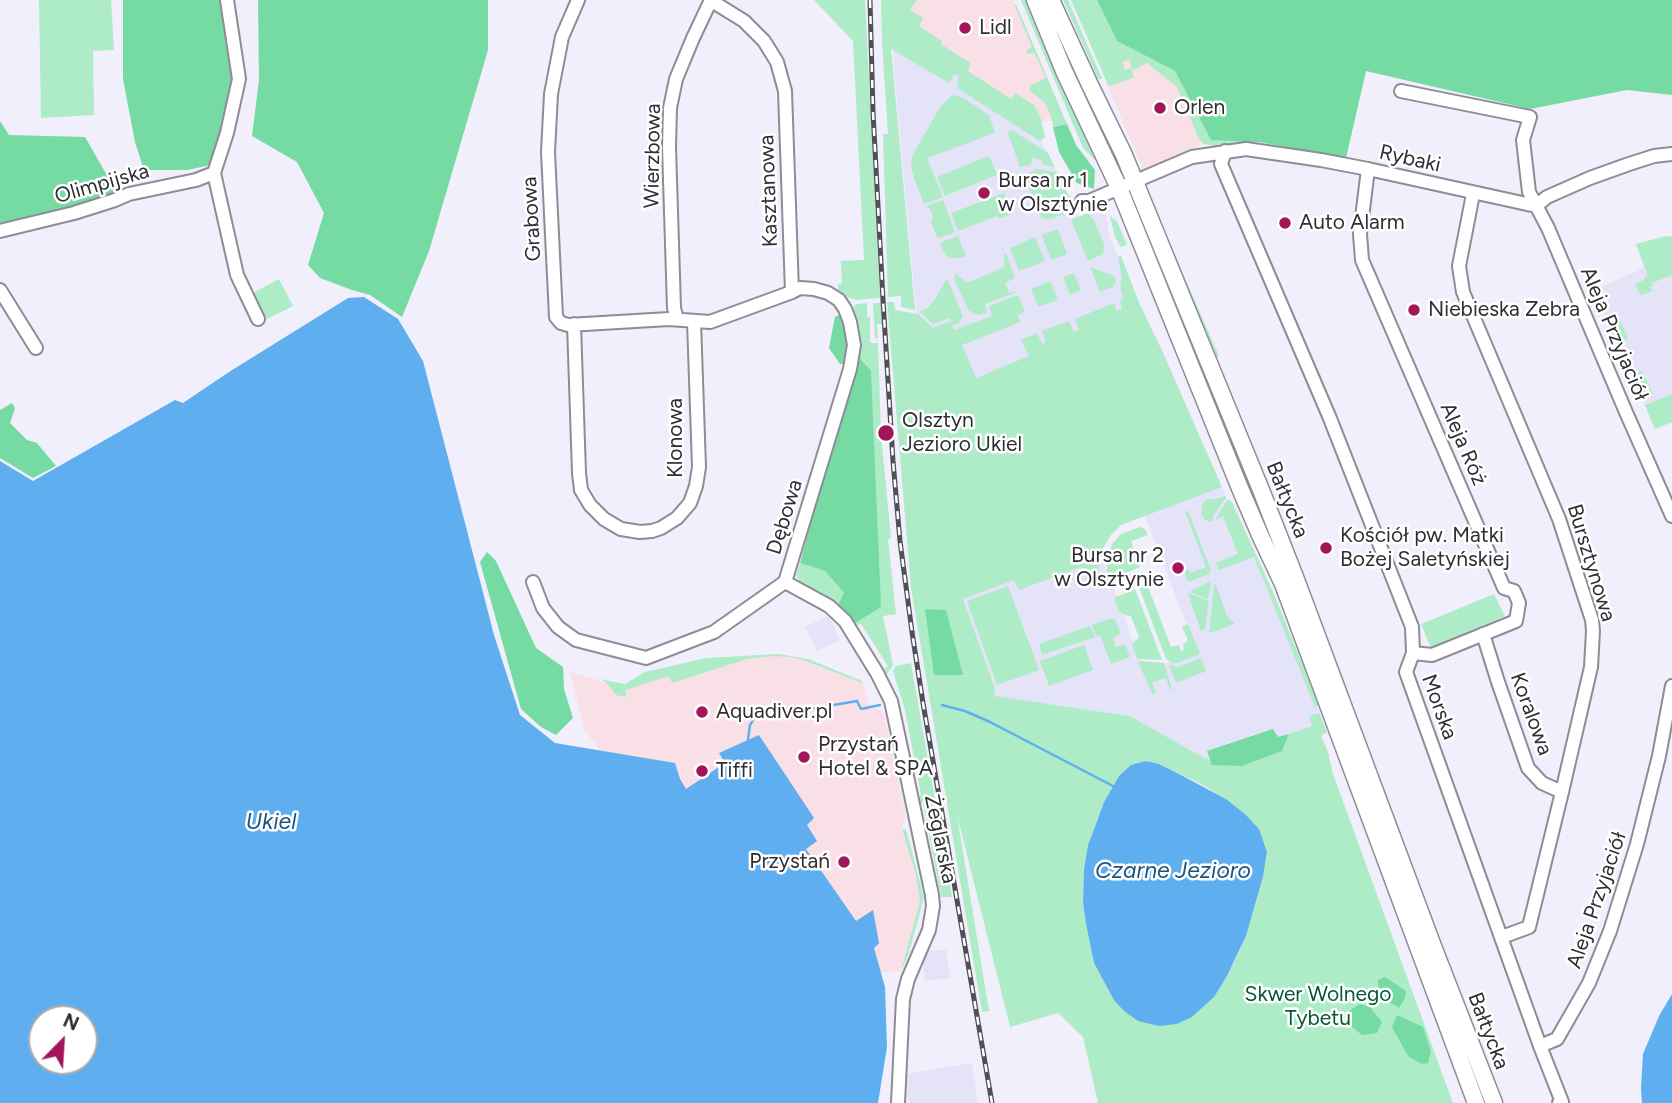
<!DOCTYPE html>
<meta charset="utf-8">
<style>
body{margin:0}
#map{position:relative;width:1672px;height:1103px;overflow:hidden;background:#f0effb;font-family:Figtree,sans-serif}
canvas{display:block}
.north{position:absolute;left:28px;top:1005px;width:70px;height:70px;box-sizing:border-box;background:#fff;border:2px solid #ababad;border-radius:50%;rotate:24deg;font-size:19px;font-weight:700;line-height:28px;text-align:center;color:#2e2e33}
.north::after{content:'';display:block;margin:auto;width:24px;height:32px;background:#a3155a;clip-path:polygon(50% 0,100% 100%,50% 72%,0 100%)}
</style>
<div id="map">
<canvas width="1672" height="1103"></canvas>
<div class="north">N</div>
</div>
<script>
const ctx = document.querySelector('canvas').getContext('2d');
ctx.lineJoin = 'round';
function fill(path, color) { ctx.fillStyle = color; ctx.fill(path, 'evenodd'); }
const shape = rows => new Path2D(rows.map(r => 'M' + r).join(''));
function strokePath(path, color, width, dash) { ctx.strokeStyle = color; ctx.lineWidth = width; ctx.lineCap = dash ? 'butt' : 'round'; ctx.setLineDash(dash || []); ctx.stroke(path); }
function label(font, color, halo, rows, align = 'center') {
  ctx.font = font + ' Figtree,sans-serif'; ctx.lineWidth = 5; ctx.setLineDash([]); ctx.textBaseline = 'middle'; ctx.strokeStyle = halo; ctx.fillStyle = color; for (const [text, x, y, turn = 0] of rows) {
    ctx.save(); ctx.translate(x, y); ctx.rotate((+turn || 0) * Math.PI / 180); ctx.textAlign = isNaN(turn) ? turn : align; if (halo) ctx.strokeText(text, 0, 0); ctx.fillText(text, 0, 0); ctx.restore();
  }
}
fill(shape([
 [916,0,1013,0,1063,118,1033,124,893,36],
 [1117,41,1175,71,1211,140,1144,171,1105,80],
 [769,655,790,656,807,660,863,683,870,708,883,710,905,812,902,829,916,875,920,901,901,971,783,977,653,820,584,729,570,672,622,687,711,661]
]), '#f9dfe6');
fill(shape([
 [893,36,1033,124,1079,218,1096,211,1105,211,1110,237,1118,257,1121,256,1139,302,1164,354,1226,498,1278,603,1327,732,1231,766,1204,758,1130,716,936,688,917,319,894,69],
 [1144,514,1197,651,1144,672,1092,529],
 [1672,236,1672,422,1655,429,1628,367,1625,368,1619,354,1621,353,1594,290,1644,268,1636,244,1662,237],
 [829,616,840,640,817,651,805,627],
 [946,950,950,978,925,981,923,964,928,951],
 [972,1063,978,1103,909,1103,905,1074]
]), '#e4e3f7');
fill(shape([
 [39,0,111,0,114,50,93,51,94,115,41,118],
 [814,0,865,0,880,298,857,300,843,296,838,293,838,284,842,283,841,263,839,261,864,260,853,41],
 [881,0,917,0,910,10,923,18,919,26,942,41,941,44,970,63,968,71,1011,99,1016,93,1034,105,1041,119,1045,137,1040,141,960,90,957,84,959,77,954,74,949,83,891,49,915,310,898,306,901,306,901,296,888,297,883,134,888,134,882,43],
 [1021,0,1030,0,1101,166,1083,148],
 [1063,0,1068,0,1102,79,1099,79,1096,74],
 [1071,0,1097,0,1117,41,1175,71,1211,139,1259,142,1254,144,1216,146,1204,144,1199,139,1177,87,1147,63,1133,70,1129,60,1122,62,1125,70,1131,68,1134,77,1111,86,1108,85],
 [1014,4,1016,4,1067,124,1053,127,1051,115,1044,102,1029,90,1031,85,1046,78,1034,52,1028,54,1026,51,1032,47],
 [954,95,965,99,989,115,995,133,927,158,943,197,924,204,914,178,911,166,912,156,941,106,950,97],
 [1012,130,1048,153,1055,167,1042,164,1041,160,1032,158,1031,165,1020,167,1008,133,1009,131],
 [989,156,997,175,945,196,937,177],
 [1035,169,1057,172,1073,204,1072,210,1052,219,1045,219,1040,216,1026,180,1028,175],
 [1004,193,1011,214,999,219,997,216,958,231,951,213],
 [943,200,955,232,940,238,937,237,931,222,933,216,929,208,926,206],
 [1152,203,1219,356,1216,357,1210,348,1151,204],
 [1088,213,1094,221,1104,244,1103,254,1088,261,1071,220],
 [1110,216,1117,221,1127,245,1121,247,1115,237],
 [1058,229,1067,254,1051,260,1042,235],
 [958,236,966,256,960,258,950,258,946,255,940,245,942,242],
 [1672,236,1672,275,1652,283,1653,286,1650,287,1652,291,1642,295,1640,294,1635,284,1642,281,1647,276,1647,273,1636,244,1662,237],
 [1035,237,1045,261,1019,271,1010,248],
 [1004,254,1006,254,1015,278,1005,283,1009,293,1017,291,1017,292,985,304,987,312,979,315,969,311,954,279,955,273,967,283,1004,267],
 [1121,256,1139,303,1163,353,1222,487,1121,525,1110,536,1103,549,1099,561,1099,576,1087,580,1082,567,1019,590,1014,580,963,599,995,689,994,696,1130,716,1204,758,1231,765,1284,747,1289,734,1312,726,1309,716,1319,713,1327,732,1321,736,1328,752,1333,774,1453,1103,1098,1103,1083,1037,1058,1013,1010,1027,957,815,989,1011,982,1012,911,588,887,302,894,302,895,310,918,314,933,328,951,321,950,318,933,324,920,312,928,308,935,299,947,278,963,316,959,323,952,325,954,330,992,316,989,306,1018,295,1025,312,1018,315,1020,322,962,345,976,378,1029,356,1021,340,1037,333,1042,344,1046,342,1042,331,1069,321,1074,332,1079,330,1075,319,1114,303,1117,311,1122,309,1120,301,1123,298,1120,285,1122,278,1118,257],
 [1146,761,1159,764,1203,785,1226,799,1245,814,1267,852,1263,877,1246,936,1235,961,1214,997,1192,1017,1177,1024,1100,974,1094,963,1086,924,1083,903,1084,869,1088,845,1096,822,1104,802,1119,776],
 [1090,267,1114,276,1116,281,1113,287,1100,292],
 [1074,273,1081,290,1070,295,1063,277],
 [279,279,293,306,267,319,260,311,251,294],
 [1050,281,1058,300,1038,307,1031,289],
 [867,303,867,317,870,317,870,343,878,343,881,435,891,538,888,539,896,614,883,616,893,665,885,677,883,671,888,666,861,624,855,626,802,586,796,575,800,563,825,571,844,593,855,622,856,354,851,313,856,304],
 [873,303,881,303,882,324,877,324,878,338,875,339],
 [1618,315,1628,338,1617,343,1607,320],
 [1181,321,1182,321,1204,366,1244,464,1238,466],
 [1642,371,1653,394,1642,399,1631,376],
 [1672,394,1672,422,1655,429,1645,405],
 [1226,496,1226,498,1213,516,1213,520,1210,522,1204,519,1201,514,1203,503,1207,499,1216,499],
 [1228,499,1232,502,1273,592,1319,705,1315,707,1254,557,1218,570,1216,563,1238,554,1223,516,1215,520],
 [1185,511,1188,511,1211,570,1209,574,1188,582,1184,570,1188,569,1190,573,1206,567],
 [1140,527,1145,529,1148,535,1131,541,1140,567,1107,581,1107,560,1112,544,1121,534],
 [1210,581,1211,581,1208,599,1189,592],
 [1147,584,1171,647,1179,645,1181,651,1184,650,1183,644,1188,641,1182,626,1188,624,1200,654,1178,663,1172,663,1166,659,1139,587],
 [1214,585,1216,585,1227,616,1235,624,1209,633],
 [1008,586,1039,670,997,685,967,601],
 [1135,589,1162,660,1137,659,1132,644,1139,637,1131,616,1125,615,1119,611,1114,598],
 [1188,593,1209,601,1205,629,1201,631],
 [1494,594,1505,616,1432,647,1429,644,1421,624],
 [1109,619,1115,619,1121,634,1113,638,1116,647,1125,644,1130,657,1111,664,1100,635,1096,636,1092,625],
 [1090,626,1095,637,1042,655,1039,644],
 [1084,645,1093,670,1049,686,1040,661],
 [779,654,808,659,862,681,862,683,806,661,791,657,774,656,747,659,672,683,669,676,625,690,627,697,616,695,607,683,600,679,625,684,645,672,706,658],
 [1201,658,1206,671,1176,683,1169,665,1178,667],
 [1142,661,1164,663,1172,689,1170,690,1166,678,1152,682,1156,693,1153,695,1138,662],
 [911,663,952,897,941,897,923,802,917,806,916,800,921,795,905,710,893,671,896,666],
 [902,829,906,829,924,898,908,956,901,971,920,901,916,875]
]), '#aeecc7');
fill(shape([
 [123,0,220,0,233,87,225,130,211,165,187,170,144,170,135,142,123,79],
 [258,0,488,0,488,50,429,251,402,317,370,295,352,290,320,278,308,265,324,213,297,162,252,136,259,80],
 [1097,0,1672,0,1672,95,1627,90,1530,109,1366,71,1346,158,1259,142,1211,140,1175,71,1117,41],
 [0,121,9,135,85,137,120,198,0,224],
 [1067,124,1076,145,1095,170,1094,189,1077,183,1059,152,1053,127],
 [842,313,851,343,846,364,840,364,829,348,835,317],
 [856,354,871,371,881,607,855,623,838,605,844,593,825,571,800,563],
 [12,403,15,408,10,423,27,440,37,443,56,466,33,478,0,458,0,410],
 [487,552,496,561,536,648,563,667,564,689,573,718,556,735,541,727,521,709,480,562],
 [925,609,946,610,963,675,934,675],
 [1273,729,1278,737,1289,734,1282,751,1242,766,1212,765,1207,751],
 [1385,977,1406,991,1405,998,1399,1008,1378,995,1378,980],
 [1360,1004,1370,1007,1382,1022,1377,1033,1362,1035,1345,1021,1346,1013],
 [1397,1015,1423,1027,1431,1051,1428,1063,1422,1064,1408,1056,1392,1027]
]), '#76daa3');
fill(shape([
 [364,297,398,319,423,361,494,635,520,715,555,743,675,763,680,779,686,789,725,763,719,753,759,735,814,818,807,825,817,841,806,849,856,921,873,910,879,943,874,948,885,987,887,1047,878,1103,0,1103,0,461,33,481,175,400,183,403,229,372,348,298],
 [84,1019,84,1061,42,1061,42,1019],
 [1146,761,1159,764,1181,775,1226,799,1245,814,1259,829,1267,852,1263,877,1246,936,1227,976,1214,997,1192,1017,1177,1024,1159,1026,1138,1021,1124,1011,1114,1000,1094,963,1086,924,1083,903,1084,869,1088,845,1104,802,1119,776,1131,765],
 [1672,994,1672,1103,1642,1103,1641,1089,1643,1054,1659,1016]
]), '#5faff0');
strokePath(shape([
 [942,705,965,711,990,722,1113,786],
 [748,739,750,725,755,717,794,713,804,710,857,701,861,709,880,705]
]), '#5faff0', 2.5);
const street = shape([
 [578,0,562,37,551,94,548,152,556,317,561,323,568,325,669,319,710,322,792,292,785,91,777,62,764,41,744,21,710,0],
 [1401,91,1530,117,1523,140,1529,192,1548,228,1625,410,1672,516],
 [1225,151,1221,164,1329,416,1412,627,1413,653,1406,672,1540,1046],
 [1368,169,1360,234,1362,260,1504,588,1514,591,1519,603,1516,621,1432,655,1413,653],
 [214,173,237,275,258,319],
 [1473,194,1459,266,1463,292,1559,519,1592,620,1593,631,1591,667,1562,792,1529,927,1502,937],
 [1082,201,1089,201,1192,157,1246,149,1321,160,1368,169,1536,206],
 [1536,206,1547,197,1590,178,1629,164,1654,156,1672,154],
 [0,231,74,213,115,200,129,194,196,180,214,173,227,133,239,79,227,0],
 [0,290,36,348],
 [677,319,674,308,669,147,670,108,676,79,693,38,711,0],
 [574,324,579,473,581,490,590,505,604,519,621,529,640,532,652,531,661,528,677,518,690,503,696,486,699,467,694,321],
 [533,582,543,608,558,627,576,640,646,658,714,632,785,582,850,369,854,345,850,322,845,309,839,300,828,293,814,289,800,288,792,292],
 [785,582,829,606,845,621,877,673,891,701,904,762,932,895,933,906,929,930,908,979,903,999,898,1103],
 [1483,634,1498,682,1528,768,1542,783,1562,792],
 [1559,1103,1562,1102,1540,1046,1557,1039,1589,983,1610,931,1637,844,1659,756,1672,686]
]);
const secondary = shape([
 [1035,0,1064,71,1119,188,1239,486,1260,535,1283,584,1476,1103],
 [1051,0,1090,85,1124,155,1261,490,1295,577,1433,946,1494,1103]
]);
strokePath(street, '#8d8c97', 16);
strokePath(secondary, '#8d8c97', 19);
strokePath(street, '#fff', 12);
strokePath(secondary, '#fff', 16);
const rail = shape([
 [870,0,873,112,883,300,893,461,900,541,912,632,923,703,992,1103]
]);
strokePath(rail, '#4f4f55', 5);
strokePath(rail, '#fff', 2.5, [8]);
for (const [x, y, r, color] of [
 [965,28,7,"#a3155a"],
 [1160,108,7,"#a3155a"],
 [984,193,7,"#a3155a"],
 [1285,223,7,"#a3155a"],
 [1414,310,7,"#a3155a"],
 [886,433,9,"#a3155a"],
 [1326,548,7,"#a3155a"],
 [1178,568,7,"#a3155a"],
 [702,712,7,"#a3155a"],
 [804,757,7,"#a3155a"],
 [702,771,7,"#a3155a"],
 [844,862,7,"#a3155a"]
]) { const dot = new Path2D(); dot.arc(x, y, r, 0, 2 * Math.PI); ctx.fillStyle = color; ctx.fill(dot); strokePath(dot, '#fff', 2.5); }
label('21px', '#2e2e33', '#fff', [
 ["Lidl",979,28],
 ["Orlen",1174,108],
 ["Bursa nr 1",998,181],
 ["w Olsztynie",998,205],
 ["Auto Alarm",1299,223],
 ["Niebieska Zebra",1428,310],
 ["Olsztyn",902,421],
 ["Jezioro Ukiel",902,445],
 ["Kościół pw. Matki",1340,536],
 ["Bożej Saletyńskiej",1340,560],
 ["Bursa nr 2",1164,556,"right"],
 ["w Olsztynie",1164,580,"right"],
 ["Aquadiver.pl",716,712],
 ["Przystań",818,745],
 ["Hotel & SPA",818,769],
 ["Tiffi",716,771],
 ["Przystań",830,862,"right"]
], 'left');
label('21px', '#2e2e33', '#fff', [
 ["Wierzbowa",653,156,-89],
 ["Rybaki",1410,159,13],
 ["Olimpijska",102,184,-16],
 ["Kasztanowa",769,191,-92],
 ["Grabowa",532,219,-93],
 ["Aleja Przyjaciół",1614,334,67],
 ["Klonowa",676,438,-90],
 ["Aleja Róż",1463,444,67],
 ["Bałtycka",1287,500,68],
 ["Dębowa",785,517,-73],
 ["Bursztynowa",1591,563,73],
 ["Morska",1439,707,70],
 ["Koralowa",1531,714,70],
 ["Żeglarska",940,839,78],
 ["Aleja Przyjaciół",1597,900,-71],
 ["Bałtycka",1488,1031,69]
]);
label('21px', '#065735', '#fff', [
 ["Skwer Wolnego",1318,995],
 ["Tybetu",1318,1019]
]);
label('italic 23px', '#1c5680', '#fff', [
 ["Ukiel",271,822],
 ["Czarne Jezioro",1173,871]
]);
</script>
